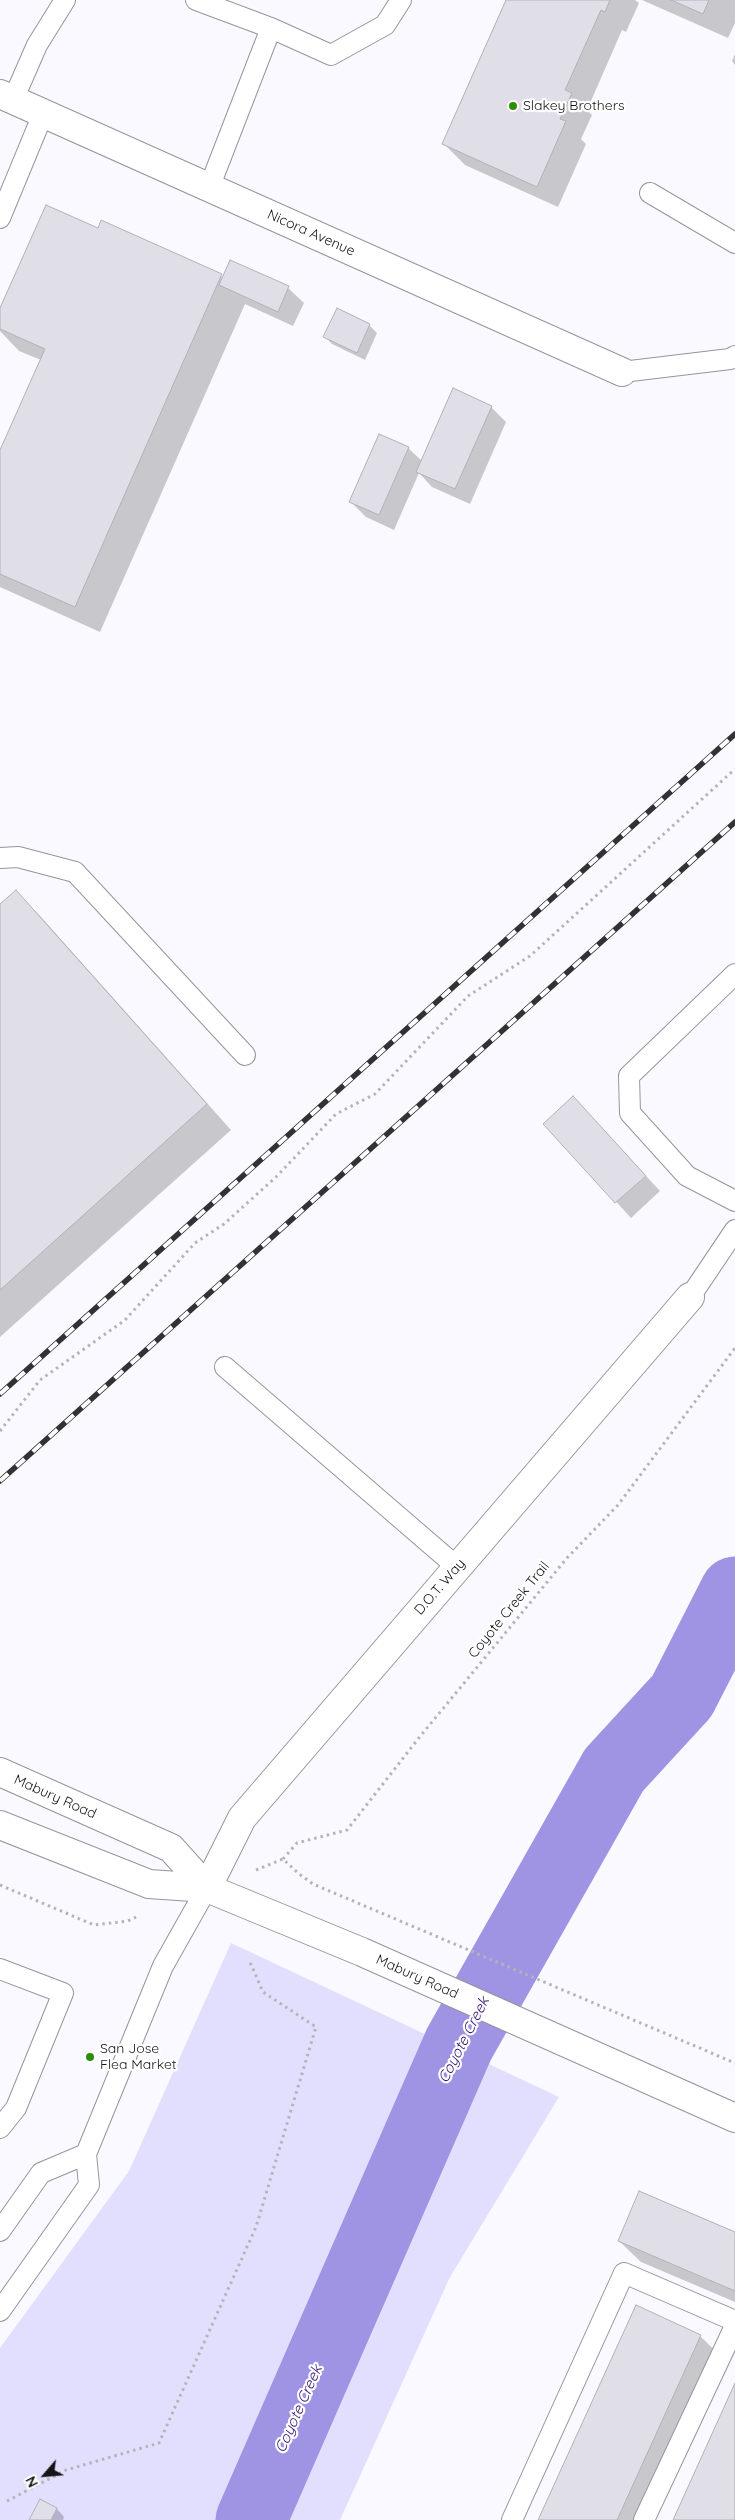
<!DOCTYPE html>
<style>
body{margin:0}
#map{position:relative;width:735px;height:2520px;overflow:hidden;background:#faf9ff;font-family:Quicksand,sans-serif}
canvas{display:block}
.north{position:absolute;left:20px;top:2450px;width:50px;height:50px;-webkit-text-stroke:4px #fff;paint-order:stroke;rotate:243deg;font-size:14px;font-weight:700;line-height:20px;text-align:center;color:#161518}
.north::after{content:'';display:block;margin:auto;width:18px;height:22px;background:#161518;clip-path:polygon(50% 0,100% 100%,50% 72%,0 100%)}
</style>
<div id="map">
<canvas width="735" height="2520"></canvas>
<div class="north">N</div>
</div>
<script>
const ctx = document.querySelector('canvas').getContext('2d');
ctx.lineJoin = 'round';
function fill(path, color) { ctx.fillStyle = color; ctx.fill(path, 'evenodd'); }
const shape = rows => new Path2D(rows.map(r => 'M' + r).join(''));
function strokePath(path, color, width, dash) { ctx.strokeStyle = color; ctx.lineWidth = width; ctx.lineCap = dash ? 'butt' : 'round'; ctx.setLineDash(dash || []); ctx.stroke(path); }
function label(font, color, halo, rows, align = 'center') {
  ctx.font = font + ' Quicksand,sans-serif'; ctx.lineWidth = 4.5; ctx.setLineDash([]); ctx.textBaseline = 'middle'; ctx.strokeStyle = halo; ctx.fillStyle = color; for (const [text, x, y, turn = 0] of rows) {
    ctx.save(); ctx.translate(x, y); ctx.rotate((+turn || 0) * Math.PI / 180); ctx.textAlign = isNaN(turn) ? turn : align; if (halo) ctx.strokeText(text, 0, 0); ctx.fillText(text, 0, 0); ctx.restore();
  }
}
fill(shape([
 [231,1943,559,2097,450,2277,340,2520,0,2520,0,2348,129,2171]
]), '#e2dffe');
fill(shape([
 [508,0,635,0,639,3,626,32,622,30,587,110,592,115,581,139,586,144,558,207,465,165,444,144],
 [642,0,735,0,735,23,728,38],
 [735,54,735,65,732,61],
 [99,230,223,278,231,261,288,288,304,303,293,326,245,304,100,632,0,587,0,453,41,360,19,351,0,331,0,312],
 [337,310,369,325,377,333,365,360,332,344,324,336],
 [491,407,506,422,470,504,432,487,419,473,394,530,366,517,351,502,408,448,422,461],
 [16,892,41,917,231,1130,0,1337,0,906],
 [588,1113,660,1191,631,1218,545,1124],
 [735,2233,735,2302,641,2262,619,2241],
 [700,2336,726,2361,653,2520,540,2520],
 [41,2500,57,2509,64,2517,63,2520,31,2520]
]), '#0003');
strokePath(shape([
 [251,2520,459,2044,614,1770,682,1696,735,1592]
]), '#9f94e3', 71);
const building = shape([
 [506,0,610,0,605,12,601,10,565,90,572,93,560,119,566,121,537,187,442,144,506,0],
 [671,0,709,0,703,14,671,0],
 [46,205,98,228,101,220,222,274,75,607,0,574,0,450,45,349,0,329,0,308,46,205],
 [230,260,289,286,278,312,219,285,230,260],
 [337,308,370,324,357,353,323,337,337,308],
 [453,388,492,406,455,489,416,472,453,388],
 [379,434,409,447,379,515,349,502,379,434],
 [16,890,207,1104,0,1290,0,904,16,890],
 [573,1096,646,1176,615,1203,543,1124,573,1096],
 [639,2191,735,2232,735,2291,618,2241,639,2191],
 [636,2305,701,2335,617,2520,538,2520,636,2305],
 [735,2383,735,2520,673,2520,735,2383],
 [40,2499,57,2508,51,2520,29,2520,40,2499]
]);
fill(building, '#e0dfe8');
strokePath(building, '#b2b1b9', 1);
const service = shape([
 [196,0,271,28,209,188],
 [271,28,331,55,385,25,401,0],
 [13,100,37,45,65,0],
 [650,193,735,243],
 [0,218,43,114],
 [622,372,730,359,735,356],
 [0,858,18,857,75,872,245,1055],
 [735,974,629,1076,630,1113,687,1176,735,1201],
 [690,1297,735,1230],
 [225,1367,457,1567],
 [0,1969,63,1993,16,2108,0,2128],
 [0,2231,41,2173,86,2154],
 [0,2311,89,2185,86,2154,163,1966,207,1888],
 [512,2520,624,2273,735,2321],
 [644,2520,735,2326]
]);
const minor = shape([
 [0,94,622,372],
 [207,1888,242,1818,690,1297]
]);
const secondary = shape([
 [0,1772,171,1848,207,1888],
 [0,1825,149,1884,207,1888,362,1952,735,2118]
]);
strokePath(service, '#96959d', 22);
strokePath(minor, '#96959d', 30);
strokePath(secondary, '#96959d', 30);
strokePath(shape([
 [0,1431,40,1380,125,1320,195,1243,224,1224,276,1177,336,1114,375,1094,468,996,530,956,735,769],
 [283,1859,297,1843,347,1830,418,1739,567,1558,618,1505,735,1348],
 [256,1870,283,1859,299,1874,313,1884,735,2063],
 [0,1885,94,1925,128,1921,136,1917],
 [7,2501,66,2470,159,2443,256,2227,316,2027,263,1992,249,1960]
]), '#b5b4b9', 3, [2.5, 4]);
strokePath(service, '#fff', 20);
strokePath(minor, '#fff', 28);
strokePath(secondary, '#fff', 28);
const rail = shape([
 [0,1394,735,734],
 [0,1481,735,822]
]);
strokePath(rail, '#323134', 5.5);
strokePath(rail, '#fff', 4, [11]);
for (const [x, y, r, color] of [
 [513,106,5,"#2c8e05"],
 [90,2057,5,"#2c8e05"]
]) { const dot = new Path2D(); dot.arc(x, y, r, 0, 2 * Math.PI); ctx.fillStyle = color; ctx.fill(dot); strokePath(dot, '#fff', 2); }
label('14px', '#161518', '#fff', [
 ["Slakey Brothers",523,106],
 ["San Jose",100,2049],
 ["Flea Market",100,2065]
], 'left');
label('14px', '#161518', '#fff', [
 ["Nicora Avenue",311,233,24],
 ["D.O.T. Way",440,1587,-49],
 ["Coyote Creek Trail",509,1610,-51],
 ["Mabury Road",55,1797,24],
 ["Mabury Road",417,1977,24]
]);
label('italic 15px', '#331672', '#fff', [
 ["Coyote Creek",464,2040,-63],
 ["Coyote Creek",299,2409,-66]
]);
</script>
